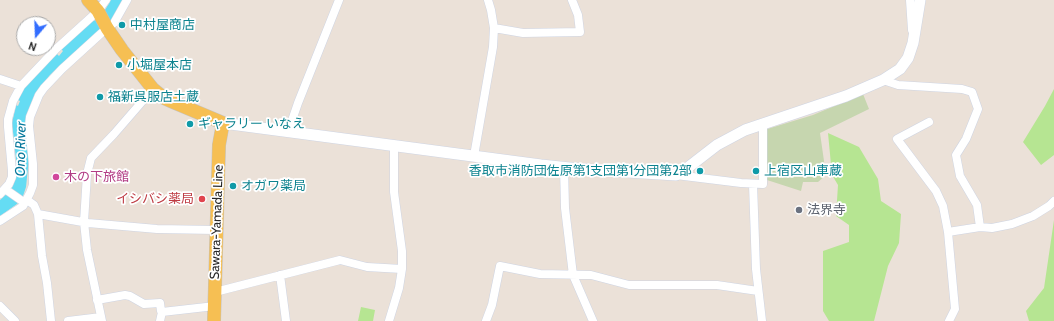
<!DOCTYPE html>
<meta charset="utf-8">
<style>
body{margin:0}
#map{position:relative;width:1054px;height:321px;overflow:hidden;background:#ebe1d8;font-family:Cabin,sans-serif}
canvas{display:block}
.north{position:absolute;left:16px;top:16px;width:40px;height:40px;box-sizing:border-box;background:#fff;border:1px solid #a9a9a9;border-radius:50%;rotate:199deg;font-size:11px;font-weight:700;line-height:16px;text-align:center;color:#282828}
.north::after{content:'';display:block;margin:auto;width:14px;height:18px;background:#326dff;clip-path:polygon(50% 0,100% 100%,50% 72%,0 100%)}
</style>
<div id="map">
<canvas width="1054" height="321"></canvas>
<div class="north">N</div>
</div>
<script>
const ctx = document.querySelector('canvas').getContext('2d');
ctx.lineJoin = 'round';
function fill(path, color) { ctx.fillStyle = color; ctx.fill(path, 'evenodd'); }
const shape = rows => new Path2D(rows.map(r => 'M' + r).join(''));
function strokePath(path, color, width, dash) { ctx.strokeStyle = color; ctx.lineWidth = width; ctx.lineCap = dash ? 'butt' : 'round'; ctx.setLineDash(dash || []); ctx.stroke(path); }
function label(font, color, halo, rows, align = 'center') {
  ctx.font = font + ' Cabin,"Noto Sans JP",sans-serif'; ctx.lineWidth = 3.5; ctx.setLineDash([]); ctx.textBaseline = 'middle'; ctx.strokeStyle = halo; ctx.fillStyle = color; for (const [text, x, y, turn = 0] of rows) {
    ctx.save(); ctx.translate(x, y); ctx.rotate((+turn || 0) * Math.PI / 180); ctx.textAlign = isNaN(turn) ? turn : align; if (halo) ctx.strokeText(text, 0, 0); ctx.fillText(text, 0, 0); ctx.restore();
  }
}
fill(shape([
 [1054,89,1054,155,1041,165,1023,142,1045,106],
 [828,133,859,147,878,179,881,201,901,214,899,243,888,266,874,321,829,321,823,311,823,251,849,242,849,225,836,216,838,185,832,175],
 [1054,220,1054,321,1029,321,1026,311,1044,288],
 [361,307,375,310,373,321,358,321]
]), '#b6e592');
fill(shape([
 [863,94,869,109,820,133,826,175,818,182,803,182,801,191,767,180,764,130,813,115]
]), '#c6d6af');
fill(shape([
 [111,0,125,0,111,21,110,20,66,60,50,75,35,94,27,114,29,158,26,187,23,196,17,204,0,216,0,200,11,190,16,178,17,168,12,123,16,105,18,106,20,101,18,100,22,92,26,85,57,54,59,56,63,51,61,49,90,22,96,20,105,10]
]), '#65dcf3');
const street = shape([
 [910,0,912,30],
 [494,28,523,33,580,32,578,15,572,0],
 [0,79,21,86],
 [883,80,898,85,962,89,972,92,978,109,966,139,956,155,960,176,977,205,980,227],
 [929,122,897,139,936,191,943,206,948,232],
 [288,132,298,103,339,0],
 [474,156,493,47,494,28,491,10,488,0],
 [564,167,565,208,573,275,593,321],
 [676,175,741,183,763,184,763,124],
 [753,184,756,269,762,321],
 [5,189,25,203],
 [0,194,9,184,12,177,12,171,8,127,8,119,13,101,21,86,56,49,98,11,106,0],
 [27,200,34,205,38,214,88,223,157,229,216,230],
 [38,214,42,256,47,283,51,321],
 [0,221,23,206,30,193,33,185,33,164,29,126,30,117,39,95,44,88,62,69,107,28,114,23,127,0],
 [280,275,286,321],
 [215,292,340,260,367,267,402,269],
 [97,300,125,295,130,296,144,304,160,303,161,311,162,312],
 [0,306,15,321],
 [68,321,101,317],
 [102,321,87,250,84,222,87,174,91,158,114,134,153,89],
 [160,321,162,312,215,306],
 [389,321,399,288,402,269,402,251,394,192,394,145],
 [486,321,492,305,500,266,540,274,591,275,629,285,717,285,758,291],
 [949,321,955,309,948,232,980,227,992,228,1012,224,1033,216,1049,206,1054,201]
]);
const secondary = shape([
 [223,123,541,165,579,169,676,175,686,169,717,145,745,130,846,96,883,80,900,69,908,58,913,43,920,0]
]);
const primary = shape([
 [88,0,98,11,107,28,122,50,153,89,164,98,173,102,223,123,219,145,214,321]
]);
strokePath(street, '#ced4e2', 9);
strokePath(secondary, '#ced4e2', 12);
strokePath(primary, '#c3c3c3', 14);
strokePath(street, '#fff', 8);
strokePath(secondary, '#fff', 11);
strokePath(primary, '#f6bf53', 13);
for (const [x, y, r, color] of [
 [122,25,4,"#0f9aa8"],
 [119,65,4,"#0f9aa8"],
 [100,97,4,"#0f9aa8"],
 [190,124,4,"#0f9aa8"],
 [700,171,4,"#0f9aa8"],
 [756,171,4,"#0f9aa8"],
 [56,177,4,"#d1479c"],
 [233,186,4,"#0f9aa8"],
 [202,199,4,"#e0444e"],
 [799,210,4,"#6b7280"]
]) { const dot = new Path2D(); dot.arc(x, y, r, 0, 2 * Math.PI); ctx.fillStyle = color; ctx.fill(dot); strokePath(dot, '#fff', 1.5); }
label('13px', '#0d838f', '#fff', [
 ["中村屋商店",130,25],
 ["小堀屋本店",127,65],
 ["福新呉服店土蔵",108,97],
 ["ギャラリー いなえ",198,124],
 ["香取市消防団佐原第1支団第1分団第2部",692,171,"right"],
 ["上宿区山車蔵",764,171],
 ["オガワ薬局",241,186]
], 'left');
label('13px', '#b23c85', '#fff', [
 ["木の下旅館",64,177]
], 'left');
label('13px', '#be3a42', '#fff', [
 ["イシバシ薬局",194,199]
], 'right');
label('13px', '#5b616d', '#fff', [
 ["法界寺",807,210]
], 'left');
label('13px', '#282828', '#fff', [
 ["Sawara-Yamada Line",217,222,-88]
]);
label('italic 14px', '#07789c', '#fff', [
 ["Ono River",21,149,-89]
]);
</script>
